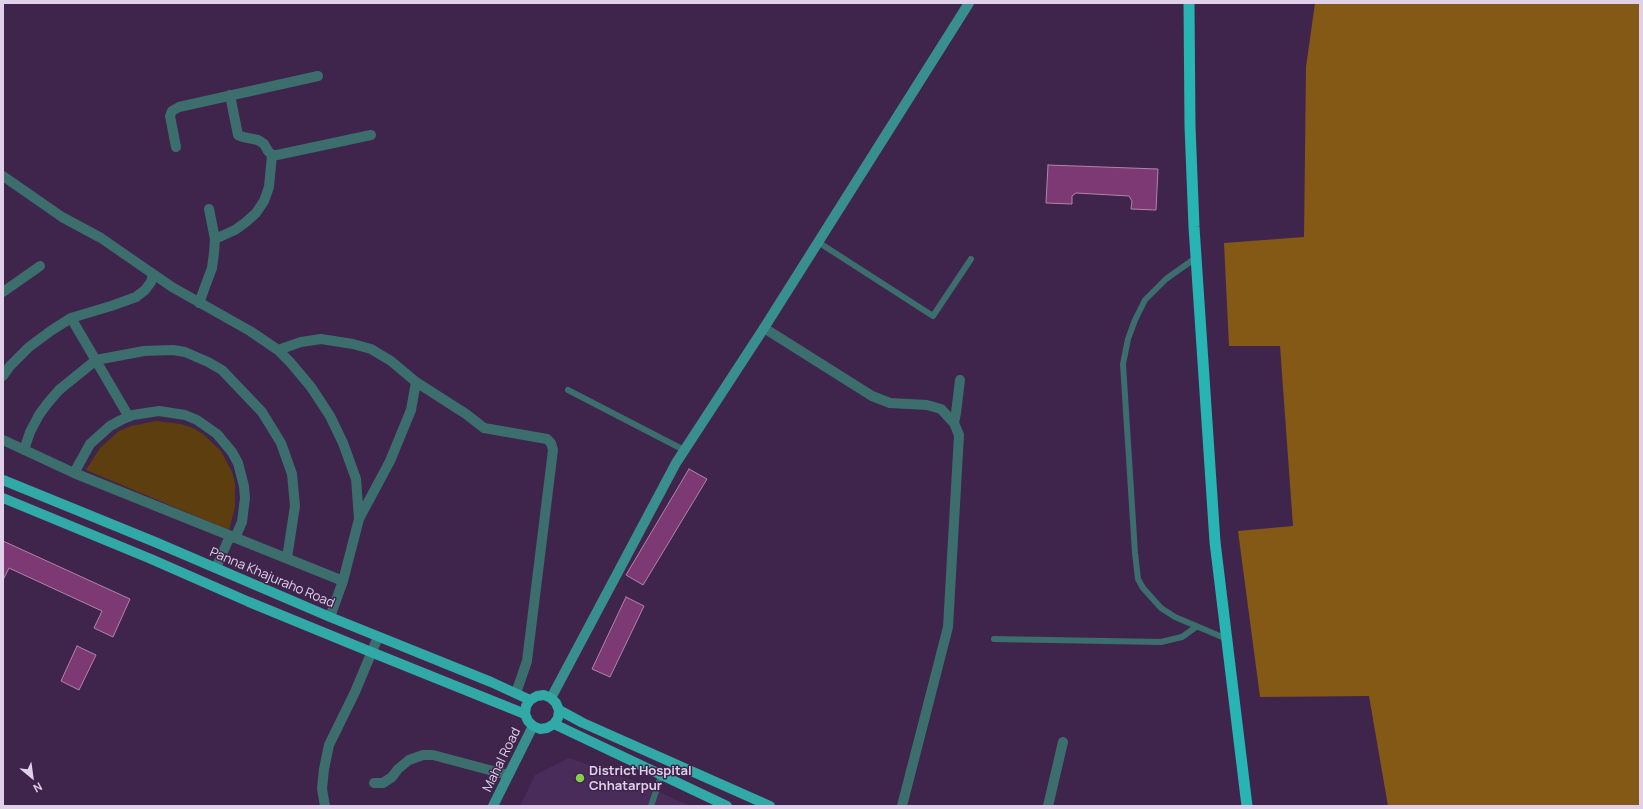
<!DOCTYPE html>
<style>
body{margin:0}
#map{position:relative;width:1643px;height:809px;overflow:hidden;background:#3f244c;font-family:Manrope,sans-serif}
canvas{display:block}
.frame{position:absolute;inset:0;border:4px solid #e0d0e9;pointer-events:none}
.north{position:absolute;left:12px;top:757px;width:40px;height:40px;-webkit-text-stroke:3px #3f244c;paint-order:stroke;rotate:151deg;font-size:11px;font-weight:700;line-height:16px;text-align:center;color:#e0d0e9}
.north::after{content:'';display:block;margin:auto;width:14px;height:18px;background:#e0d0e9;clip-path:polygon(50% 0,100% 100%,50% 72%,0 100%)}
</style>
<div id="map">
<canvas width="1643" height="809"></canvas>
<div class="frame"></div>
<div class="north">N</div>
</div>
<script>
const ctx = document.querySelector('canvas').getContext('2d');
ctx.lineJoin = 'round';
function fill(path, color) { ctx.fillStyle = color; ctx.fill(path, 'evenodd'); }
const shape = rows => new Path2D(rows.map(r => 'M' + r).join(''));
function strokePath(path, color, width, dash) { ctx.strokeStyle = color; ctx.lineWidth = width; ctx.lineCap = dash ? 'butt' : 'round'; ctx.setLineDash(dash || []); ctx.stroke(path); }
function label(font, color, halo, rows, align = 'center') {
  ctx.font = font + ' Manrope,sans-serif'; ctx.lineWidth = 3; ctx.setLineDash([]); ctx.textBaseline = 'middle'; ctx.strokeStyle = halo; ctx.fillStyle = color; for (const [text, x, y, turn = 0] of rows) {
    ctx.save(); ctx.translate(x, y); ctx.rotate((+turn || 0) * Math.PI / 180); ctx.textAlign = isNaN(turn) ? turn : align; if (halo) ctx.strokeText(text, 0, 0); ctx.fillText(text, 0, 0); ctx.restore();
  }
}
fill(shape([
 [569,758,637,782,690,806,520,806,535,775]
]), '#4a2c5a');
fill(shape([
 [156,421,181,424,193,428,203,434,221,451,232,472,235,483,235,507,229,530,86,470,100,448,119,431,131,426]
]), '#5d3e0f');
fill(shape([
 [1315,3,1640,3,1640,806,1388,806,1369,696,1260,697,1238,531,1293,526,1280,346,1229,346,1224,243,1304,237,1306,67]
]), '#845916');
const building = shape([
 [1048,165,1158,169,1156,210,1131,209,1132,201,1129,196,1076,193,1072,196,1072,204,1046,203,1048,165],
 [689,469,707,479,643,585,626,575,689,469],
 [3,541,130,599,113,637,94,628,102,611,9,568,3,580,3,541],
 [626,597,644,606,610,677,592,669,626,597],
 [77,646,96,655,79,690,61,681,77,646]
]);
fill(building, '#7d3973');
strokePath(building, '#b284a9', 1);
strokePath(shape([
 [818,242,933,316,971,259],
 [1197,257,1166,279,1145,300,1135,320,1128,339,1123,364,1135,553,1138,579,1143,588,1161,608,1175,617,1227,639],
 [568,390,684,450],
 [994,639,1161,642,1182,637,1196,627],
 [651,806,661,776]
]), '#3c6e6d', 6);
strokePath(shape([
 [230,95,238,135,243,137,258,140,264,144,268,151,272,155,277,155,371,135],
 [176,147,170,116,172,111,179,107,318,76],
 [3,176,62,217,101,238,172,287,250,331,278,350,290,362,311,387,330,416,343,443,356,479,359,519,343,581,330,617],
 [215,239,235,230,246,222,256,213,264,201,269,187,272,155],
 [3,292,40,266],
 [199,303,212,268,214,253,215,239,209,209],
 [71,318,129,417],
 [764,328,872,396,890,403,927,405,941,409,954,423,959,435,948,627,902,806],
 [278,350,301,342,321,339,353,344,371,349,391,361,416,382,466,414,484,428,547,439,551,443,553,450,527,661,516,693],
 [3,376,10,366,29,347,52,330,71,318,111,306,136,297,145,290,151,282,153,274],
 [954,423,956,413,960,380],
 [3,440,74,473,343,581],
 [24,450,30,432,39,415,47,404,59,390,96,360,144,351,173,350,185,352,208,362,222,370,262,412,281,443,292,474,295,506,287,558],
 [74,473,90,444,110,426,121,420,133,415,159,411,185,415,197,420,217,434,232,452,238,463,244,486,245,498,242,522,235,538],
 [359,519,390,461,411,410,416,382],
 [216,568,230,536],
 [374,783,383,783,392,777,398,769,409,760,423,755,433,755,508,775],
 [325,806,322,789,324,769,329,745,355,692,378,637],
 [1048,806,1063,742]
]), '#3c6e6d', 10);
strokePath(shape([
 [551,698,676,463,764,328,969,3],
 [493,806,533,726]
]), '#398f8e', 10);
strokePath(shape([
 [3,480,155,542,330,617,491,682,530,700],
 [3,498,151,559,249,602,371,652,525,714],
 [559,710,558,718,554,724,547,728,540,729,533,726,528,721,525,714,526,706,530,700,537,696,544,695,551,698,556,703,559,710,583,723,770,806],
 [554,724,727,806]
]), '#30a9a7', 10);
strokePath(shape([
 [1189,3,1190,126,1194,227,1215,542,1247,806]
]), '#28b4b2', 11);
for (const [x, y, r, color] of [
 [580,778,5,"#87cf4a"]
]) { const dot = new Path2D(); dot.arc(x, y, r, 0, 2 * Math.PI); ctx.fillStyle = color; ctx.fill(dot); strokePath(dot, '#3f244c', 1.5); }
label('13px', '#e0d0e9', '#3f244c', [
 ["Panna Khajuraho Road",272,578,23],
 ["Mahal Road",502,760,-64]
]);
label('bold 13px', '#e0d0e9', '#3f244c', [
 ["District Hospital",589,771],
 ["Chhatarpur",589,786]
], 'left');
</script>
